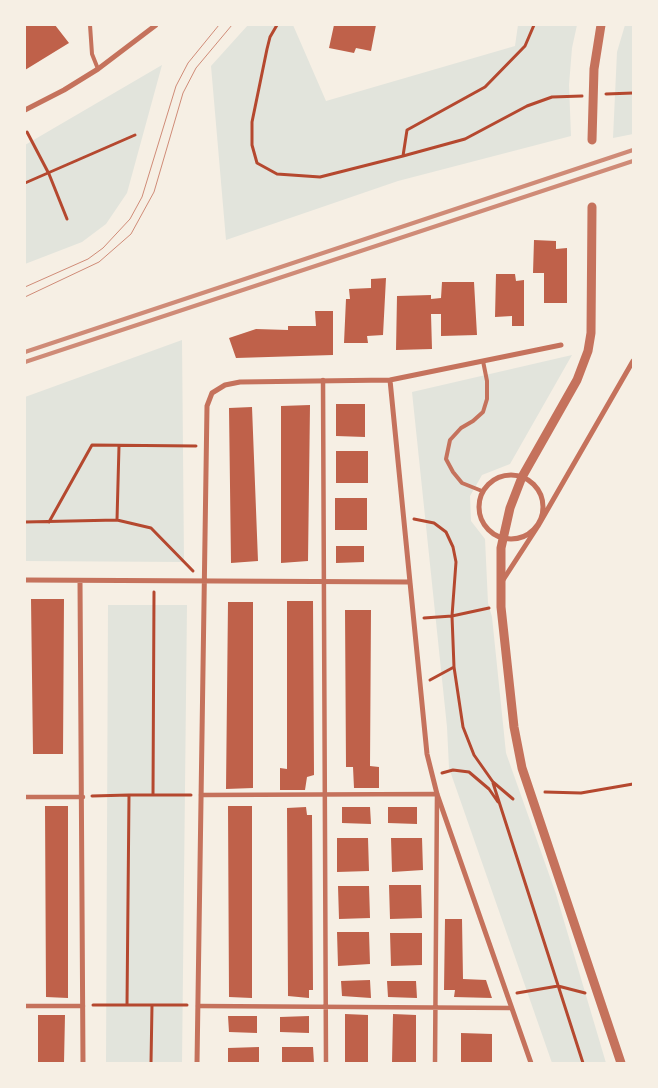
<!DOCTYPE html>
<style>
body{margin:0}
#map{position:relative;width:658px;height:1088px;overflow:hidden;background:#f6efe4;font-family:Lora,serif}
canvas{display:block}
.frame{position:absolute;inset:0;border:26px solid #f6efe4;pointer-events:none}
</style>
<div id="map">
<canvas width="658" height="1088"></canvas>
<div class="frame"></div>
</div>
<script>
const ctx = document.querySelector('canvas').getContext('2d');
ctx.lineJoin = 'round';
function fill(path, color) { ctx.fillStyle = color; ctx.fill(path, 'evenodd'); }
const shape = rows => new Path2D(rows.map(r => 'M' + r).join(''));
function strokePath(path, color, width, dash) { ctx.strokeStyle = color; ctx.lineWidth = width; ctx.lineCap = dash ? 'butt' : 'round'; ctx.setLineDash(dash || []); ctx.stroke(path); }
fill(shape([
 [248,25,293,25,326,101,515,46,518,25,577,25,572,48,569,85,571,136,398,181,226,240,211,66],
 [625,25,633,25,633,134,613,138,617,52],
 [162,65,127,193,106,224,82,242,25,264,25,145],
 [182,340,184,562,25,561,25,397],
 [572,355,510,464,482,475,470,496,471,521,485,539,488,603,492,617,506,753,556,894,606,1063,552,1063,449,768,447,727,412,392],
 [108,605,187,605,182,1063,106,1063]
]), '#e2e4dc');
fill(shape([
 [27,25,55,25,69,43,25,70,25,26],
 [334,25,376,25,371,51,356,48,354,53,329,48],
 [534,240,556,241,556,249,567,248,567,303,544,303,544,273,533,273],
 [496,274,515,274,516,281,524,280,524,326,512,326,512,316,495,317],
 [386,278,383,335,367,336,368,343,344,343,346,299,350,299,349,289,371,288,371,279],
 [442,282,474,282,477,335,441,336,441,314,431,314,432,349,396,350,397,296,431,295,431,299,441,298],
 [315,311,333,311,333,355,236,358,229,338,256,329,288,330,288,326,316,326],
 [336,404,365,404,365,437,336,436],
 [310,405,308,561,281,563,281,406],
 [252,407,258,561,231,563,229,408],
 [336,451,368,451,368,483,336,483],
 [335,498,367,498,367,530,335,530],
 [336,546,364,546,364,562,336,563],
 [31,599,64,599,63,754,33,754],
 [287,601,313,601,314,775,307,777,305,790,280,790,280,768,287,769],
 [228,602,253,602,253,788,226,789],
 [345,610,371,610,370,766,379,767,379,788,354,788,353,767,346,767],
 [45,806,68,806,68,998,46,997],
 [228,806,252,806,252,998,229,997],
 [306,807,307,815,312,815,313,990,309,990,309,998,288,996,287,808],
 [342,807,370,807,371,824,342,823],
 [388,807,417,807,417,824,388,823],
 [337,838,368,838,369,871,337,872],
 [391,838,422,838,423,870,392,872],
 [389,885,421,885,422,918,390,919],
 [338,886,369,886,370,918,339,919],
 [445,919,462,919,463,979,486,980,492,998,454,997,455,990,444,990],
 [337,932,369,932,370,964,338,966],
 [390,933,422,933,422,965,391,966],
 [370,980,371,998,342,996,341,981],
 [387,981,416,981,417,998,388,997],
 [345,1014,368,1015,368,1063,345,1063],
 [393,1014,416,1015,416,1063,392,1063],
 [38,1015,65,1015,64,1063,38,1063],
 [228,1016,257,1016,257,1033,229,1032],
 [309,1016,309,1033,280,1032,280,1017],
 [461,1033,492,1034,492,1063,461,1063],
 [259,1047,259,1063,228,1063,228,1048],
 [282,1047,313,1047,314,1063,282,1063]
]), '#bf614a');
strokePath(shape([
 [277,25,270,37,267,49,252,122,252,145,257,163,277,174,320,177,403,156,465,139,527,106,552,97,582,96],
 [606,94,633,93],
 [27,132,49,174,67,219],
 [403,156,407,130,485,87,525,46,534,25],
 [25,183,135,135],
 [414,519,434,523,446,532,453,547,456,562,452,616,454,667,463,727,474,755,493,782,513,799],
 [117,520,119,446],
 [25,522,117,520,151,528,193,571],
 [49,522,92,445,196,446],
 [424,618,452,616,489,608],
 [430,680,454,667],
 [442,773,453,770,469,772,489,789,498,802],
 [493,783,583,1063],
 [545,792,581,793,633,784],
 [153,795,191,795],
 [92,796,129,795],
 [517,993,558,986,585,993],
 [93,1005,127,1005],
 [152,1005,187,1005],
 [151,1063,152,1005,127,1005,129,795,153,795,154,592]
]), '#b5482f', 3);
strokePath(shape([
 [90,25,92,54,98,69],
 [482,491,462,483,453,472,446,459,450,440,461,428,473,421,483,412,487,399,487,381,483,361]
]), '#c5725c', 4);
strokePath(shape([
 [323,380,326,1063],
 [201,795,437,794,435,1063],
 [25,797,83,797],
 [25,1006,83,1006],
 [198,1006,511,1008]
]), '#c5725c', 4.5);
strokePath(shape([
 [25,110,64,90,98,69,156,25],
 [390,380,427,754,437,794,531,1063],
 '479 507a32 32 0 1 1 64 0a32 32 0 1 1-64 0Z',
 [25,580,410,582],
 [503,580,538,526,633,361],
 [80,581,83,1063],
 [197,1063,207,406,212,393,225,385,240,382,390,380,561,345]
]), '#c5725c', 5);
strokePath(shape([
 [592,140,594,69,601,25],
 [592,207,591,333,588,351,577,380,522,477,510,508,501,548,501,607,514,727,522,768,621,1063]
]), '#c5725c', 9);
strokePath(shape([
 [25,287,88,259,103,248,130,219,142,197,176,86,188,63,219,25],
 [25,297,99,262,131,234,154,192,183,93,196,68,232,25]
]), '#cf8b77', 1);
strokePath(shape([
 [25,352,633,150],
 [25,362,633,161]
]), '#cf8b77', 4);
</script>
